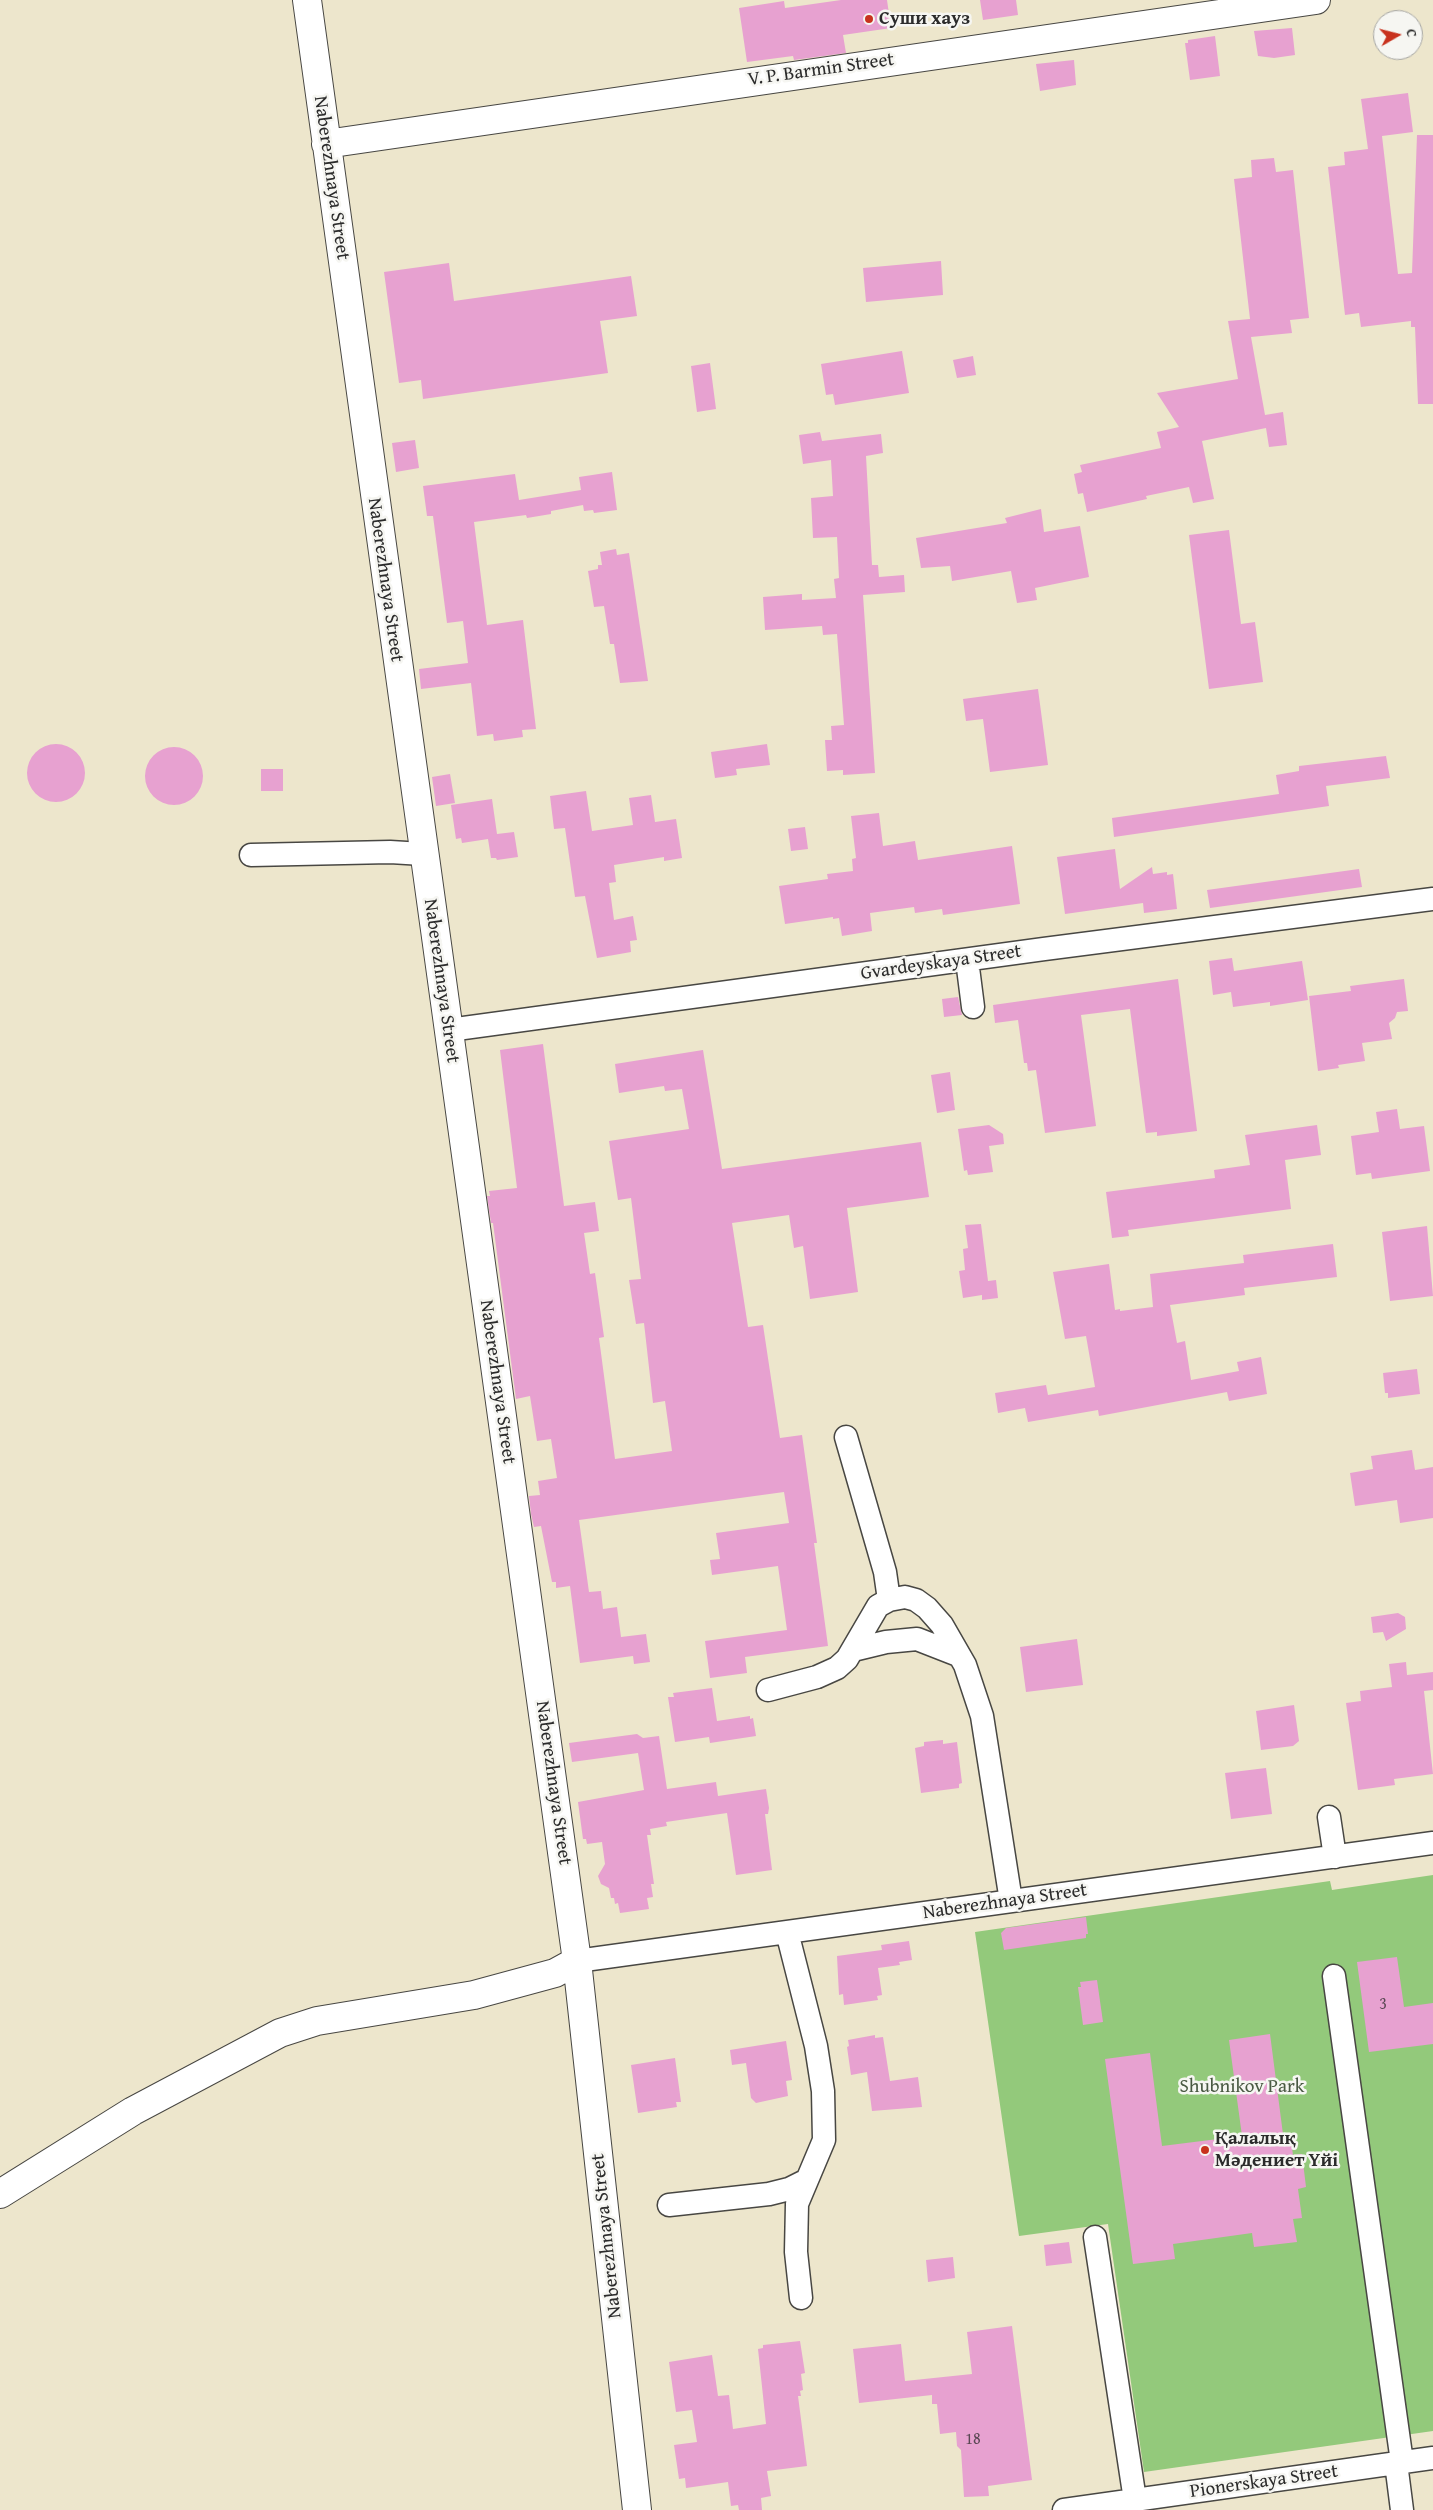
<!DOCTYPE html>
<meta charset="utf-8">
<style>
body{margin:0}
#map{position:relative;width:1433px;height:2510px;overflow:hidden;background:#ede6cc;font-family:"Gentium Book Plus",serif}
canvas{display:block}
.north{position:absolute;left:1373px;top:10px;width:50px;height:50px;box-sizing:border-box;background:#f6f6f2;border:1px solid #a5a5a2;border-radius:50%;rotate:82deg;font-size:14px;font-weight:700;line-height:20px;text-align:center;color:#2b2b2b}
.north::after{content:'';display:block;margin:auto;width:18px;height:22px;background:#c8321e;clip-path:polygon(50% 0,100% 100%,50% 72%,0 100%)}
</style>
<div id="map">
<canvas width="1433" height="2510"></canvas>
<div class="north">С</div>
</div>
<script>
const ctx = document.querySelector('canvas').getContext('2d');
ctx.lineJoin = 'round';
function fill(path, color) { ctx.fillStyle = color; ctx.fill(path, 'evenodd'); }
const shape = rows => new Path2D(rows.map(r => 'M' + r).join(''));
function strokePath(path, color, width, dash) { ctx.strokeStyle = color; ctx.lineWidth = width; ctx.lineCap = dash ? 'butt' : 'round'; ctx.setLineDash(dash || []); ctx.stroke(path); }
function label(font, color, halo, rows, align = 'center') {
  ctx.font = font + ' "Gentium Book Plus",serif'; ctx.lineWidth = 5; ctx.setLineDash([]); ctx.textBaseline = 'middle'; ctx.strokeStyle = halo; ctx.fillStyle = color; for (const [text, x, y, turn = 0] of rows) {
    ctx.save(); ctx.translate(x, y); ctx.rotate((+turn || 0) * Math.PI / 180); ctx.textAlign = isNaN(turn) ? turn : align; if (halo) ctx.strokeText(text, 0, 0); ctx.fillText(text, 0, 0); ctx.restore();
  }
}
fill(shape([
 [1433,1875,1433,2431,1144,2472,1108,2224,1019,2236,975,1932,1330,1881,1332,1890]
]), '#93c97b');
fill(shape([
 [841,0,887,0,891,28,843,35,846,53,794,60,793,56,747,62,739,8,784,1,785,8],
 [980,0,1016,0,1018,15,983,20],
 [1292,28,1295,55,1274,58,1258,56,1254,31],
 [1215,36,1220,76,1190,80,1185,43,1188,43,1188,40],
 [1074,60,1076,85,1040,91,1036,64],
 [1408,93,1413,132,1382,136,1398,274,1412,273,1417,135,1433,135,1433,404,1418,404,1415,327,1411,327,1411,321,1361,327,1359,313,1345,315,1328,167,1345,165,1344,152,1368,149,1361,99],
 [1274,158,1276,172,1293,170,1309,318,1290,320,1292,333,1251,337,1265,415,1283,412,1287,445,1269,447,1266,428,1202,441,1214,499,1193,503,1189,487,1146,496,1147,499,1087,512,1083,493,1078,494,1074,474,1082,472,1080,465,1161,448,1157,432,1179,427,1157,393,1238,379,1228,321,1250,319,1234,179,1252,177,1251,160],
 [941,261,943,295,866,302,863,268],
 [449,263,454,301,631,276,637,316,600,321,608,373,423,399,421,380,399,383,384,272],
 [902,351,909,393,835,405,833,394,826,395,821,364],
 [973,356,976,375,957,378,953,360],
 [710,363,716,409,697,412,691,366],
 [820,432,822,441,881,434,883,453,866,456,872,565,878,565,879,577,904,575,905,592,863,595,875,773,843,775,843,770,827,771,825,740,832,740,831,726,844,725,837,634,823,635,822,626,765,630,763,597,802,594,802,600,836,598,834,579,839,578,837,537,813,538,811,498,833,496,831,460,803,464,799,435],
 [415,440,419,468,396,472,392,443],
 [612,472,617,510,594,513,593,510,584,511,583,505,551,511,551,514,527,518,526,515,474,522,487,625,523,620,536,729,522,730,523,737,494,741,493,734,477,736,471,683,421,689,419,669,468,663,463,621,447,623,433,516,427,516,423,486,515,474,519,500,581,490,579,477],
 [1041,509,1044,532,1080,526,1089,577,1035,588,1037,600,1017,603,1011,571,952,581,950,566,921,568,916,538,1007,523,1005,518],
 [1229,530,1241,624,1255,622,1263,682,1209,689,1189,535],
 [616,549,617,555,629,553,648,681,620,683,614,644,610,644,604,606,594,607,588,571,598,569,598,565,602,565,600,552],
 [1038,689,1048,765,990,772,983,719,966,721,963,699],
 [767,744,770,765,736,769,737,775,715,778,711,752],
 '27 773a29 29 0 1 1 58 0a29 29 0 1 1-58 0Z',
 '145 776a29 29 0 1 1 58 0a29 29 0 1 1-58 0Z',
 [1386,756,1390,778,1326,786,1329,806,1114,837,1112,818,1279,794,1276,775,1299,771,1299,766],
 [261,769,283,769,283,791,261,791],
 [450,774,455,803,436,806,432,777],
 [586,791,592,831,633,825,629,798,651,795,655,822,676,819,682,858,664,861,664,857,614,865,616,882,609,883,614,920,633,916,637,940,630,941,631,952,597,958,585,896,575,897,565,828,554,829,550,796],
 [492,799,497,834,514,832,518,857,497,860,496,858,491,858,488,839,462,843,461,838,456,839,451,805],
 [879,813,883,846,915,841,918,860,1012,846,1020,904,943,915,942,909,915,913,914,907,870,913,872,931,842,936,839,918,833,919,833,917,785,924,779,886,828,879,827,874,853,871,852,859,856,858,851,816],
 [805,827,808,849,791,851,788,829],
 [1115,849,1120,889,1152,867,1153,874,1167,872,1167,875,1173,874,1177,909,1144,913,1143,903,1065,914,1057,857],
 [1359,869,1362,887,1210,908,1207,890],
 [1232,958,1234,971,1302,961,1308,1000,1270,1006,1270,1002,1233,1007,1231,992,1213,995,1209,961],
 [1178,979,1197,1131,1157,1136,1157,1132,1146,1133,1130,1009,1081,1015,1096,1126,1045,1133,1036,1070,1028,1071,1027,1063,1024,1063,1018,1020,995,1023,993,1005],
 [1404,979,1408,1011,1397,1012,1395,1018,1389,1023,1392,1039,1362,1043,1365,1061,1338,1065,1339,1068,1318,1071,1309,996,1351,991,1350,986],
 [958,997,962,1015,944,1017,942,999],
 [543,1044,564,1206,595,1202,599,1231,584,1233,590,1274,595,1273,604,1337,599,1338,615,1459,672,1451,665,1401,653,1403,644,1323,636,1324,629,1280,641,1279,631,1198,618,1200,609,1141,689,1129,682,1089,665,1091,664,1086,619,1093,615,1064,703,1050,722,1169,921,1142,929,1197,847,1208,858,1292,810,1299,803,1246,794,1248,789,1215,732,1223,748,1327,763,1325,780,1438,802,1435,817,1543,814,1543,828,1646,745,1657,747,1673,710,1678,705,1641,787,1630,778,1566,712,1575,710,1560,720,1559,716,1533,789,1523,784,1492,579,1520,589,1592,601,1591,603,1609,617,1607,621,1637,646,1634,650,1662,634,1664,633,1656,580,1663,570,1586,556,1588,556,1582,552,1582,541,1526,534,1527,531,1514,529,1496,540,1495,538,1481,557,1478,551,1439,537,1441,530,1396,516,1399,493,1223,491,1223,487,1196,490,1196,489,1191,517,1188,500,1050],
 [950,1072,955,1110,937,1113,931,1075],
 [1397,1109,1400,1129,1424,1126,1430,1171,1372,1179,1371,1173,1356,1175,1351,1136,1379,1132,1376,1112],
 [989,1125,1003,1134,1004,1144,989,1146,993,1172,968,1175,967,1170,964,1171,958,1129],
 [1317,1125,1321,1155,1285,1160,1291,1209,1128,1230,1129,1236,1112,1238,1106,1192,1215,1178,1214,1170,1250,1165,1245,1135],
 [981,1224,988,1281,996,1280,998,1298,982,1300,982,1295,963,1298,959,1271,965,1270,963,1249,968,1248,965,1225],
 [1427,1226,1433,1296,1390,1301,1382,1232],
 [1333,1244,1337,1277,1244,1288,1245,1295,1170,1305,1177,1343,1185,1341,1191,1380,1239,1371,1237,1362,1261,1357,1267,1394,1229,1401,1227,1392,1099,1416,1098,1410,1028,1422,1025,1408,998,1413,995,1393,1046,1385,1048,1395,1095,1387,1086,1336,1065,1339,1053,1272,1109,1264,1115,1310,1120,1309,1120,1311,1153,1307,1150,1274,1244,1263,1243,1255],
 [1417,1369,1420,1394,1388,1398,1388,1393,1385,1393,1383,1373],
 [1412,1450,1415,1470,1433,1467,1433,1518,1400,1523,1397,1500,1355,1506,1350,1473,1373,1469,1371,1456],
 [1398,1613,1405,1617,1406,1629,1386,1641,1383,1632,1373,1633,1371,1617],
 [1077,1639,1083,1685,1026,1692,1020,1647],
 [1406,1662,1407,1675,1433,1672,1433,1690,1424,1691,1433,1774,1394,1779,1395,1785,1358,1790,1346,1703,1361,1701,1360,1691,1392,1687,1389,1664],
 [712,1688,717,1721,750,1716,750,1719,753,1718,756,1736,710,1743,709,1737,675,1742,668,1697,674,1697,673,1693],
 [1294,1705,1299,1741,1293,1746,1261,1750,1256,1711],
 [637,1734,643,1738,659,1736,667,1789,716,1782,718,1796,766,1789,769,1808,768,1814,765,1814,772,1870,736,1875,727,1813,666,1822,667,1826,650,1829,651,1835,647,1835,654,1884,651,1884,653,1897,647,1898,649,1909,620,1913,618,1903,615,1904,614,1898,611,1898,609,1888,601,1884,598,1876,605,1864,602,1842,587,1844,586,1839,583,1839,578,1802,644,1790,638,1753,572,1762,569,1743],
 [943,1740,943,1744,957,1742,962,1783,959,1784,959,1788,921,1793,915,1748,924,1746,924,1742],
 [1266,1768,1272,1814,1231,1819,1225,1773],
 [1086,1917,1088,1934,1086,1934,1086,1938,1004,1950,1001,1933,1006,1928],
 [909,1941,912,1960,899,1962,900,1965,878,1968,882,1995,877,1996,878,2000,844,2005,843,1994,839,1995,837,1956,882,1950,881,1945],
 [1397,1957,1404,2007,1433,2003,1433,2044,1369,2052,1357,1962],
 [1097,1980,1103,2022,1083,2025,1078,1987,1081,1987,1080,1982],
 [1270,2034,1284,2142,1291,2141,1293,2155,1302,2154,1306,2187,1298,2189,1302,2218,1293,2219,1297,2242,1254,2247,1252,2233,1173,2244,1175,2259,1133,2264,1105,2059,1150,2053,1162,2146,1242,2136,1229,2040],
 [875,2035,875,2038,883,2037,890,2081,918,2077,922,2107,872,2111,867,2072,851,2075,847,2047,849,2046,848,2040],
 [786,2041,792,2080,786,2081,788,2096,756,2103,751,2098,746,2063,732,2065,730,2050],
 [675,2058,681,2102,676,2102,677,2107,638,2113,631,2065],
 [1069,2242,1072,2263,1046,2266,1044,2245],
 [953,2257,955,2278,928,2282,926,2260],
 [1012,2326,1032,2480,988,2486,989,2496,964,2497,961,2450,957,2446,956,2432,940,2434,937,2404,932,2404,932,2395,859,2403,853,2349,901,2344,905,2381,972,2374,967,2332],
 [800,2341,805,2373,801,2374,803,2390,800,2391,801,2396,798,2396,807,2466,767,2471,771,2496,761,2498,762,2510,739,2510,738,2505,731,2506,728,2482,686,2488,685,2478,679,2479,674,2445,697,2442,692,2410,676,2412,669,2362,712,2355,718,2396,729,2395,733,2429,766,2424,758,2349,763,2348,763,2345]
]), '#e7a1d0');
const street = shape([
 [251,855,390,852,423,854],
 [967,960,973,1007],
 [449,1030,1044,949,1433,899],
 [846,1437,885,1572,889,1600],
 [853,1650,886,1642,917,1639,958,1655],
 [768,1690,817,1677,837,1668,847,1659,878,1606,889,1600,905,1597,916,1600,927,1608,942,1625,965,1665,982,1716,1011,1901],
 [1329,1817,1335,1857],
 [787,1932,816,2046,823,2091,824,2140,797,2204,796,2252,801,2298],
 [577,1961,1433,1843],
 [1334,1976,1402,2462],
 [669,2205,769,2194,789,2189,807,2180],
 [1095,2237,1135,2500],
 [1396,2463,1402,2510],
 [1064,2510,1433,2458]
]);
const secondary = shape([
 [307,0,577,1961,637,2510],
 [326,144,1316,0],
 [0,2194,133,2111,280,2033,317,2021,474,1995,555,1973,577,1961]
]);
strokePath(street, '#484743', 25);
strokePath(secondary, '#484743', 30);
strokePath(street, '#fff', 22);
strokePath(secondary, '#fff', 28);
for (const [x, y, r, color] of [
 [869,19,5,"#c8321e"],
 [1205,2150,5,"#c8321e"]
]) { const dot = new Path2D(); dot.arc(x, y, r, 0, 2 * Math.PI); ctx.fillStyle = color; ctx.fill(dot); strokePath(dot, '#f6f6f2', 2); }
label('16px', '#5a4854', null, [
 ["3",1383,2005],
 ["18",973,2440]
]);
label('bold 19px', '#2b2b2b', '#f6f6f2', [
 ["Суши хауз",879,19],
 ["Қалалық",1215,2139],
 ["Мәдениет Үйі",1215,2161]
], 'left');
label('19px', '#2b2b2b', '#f6f6f2', [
 ["V. P. Barmin Street",821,70,-8],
 ["Naberezhnaya Street",331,178,82],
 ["Naberezhnaya Street",385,580,82],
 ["Gvardeyskaya Street",941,963,-8],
 ["Naberezhnaya Street",441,981,82],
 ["Naberezhnaya Street",497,1382,82],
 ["Naberezhnaya Street",553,1783,82],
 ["Naberezhnaya Street",1005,1902,-8],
 ["Naberezhnaya Street",607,2236,-96],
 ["Pionerskaya Street",1264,2482,-8]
]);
label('19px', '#4a5a43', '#f6f6f2', [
 ["Shubnikov Park",1242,2087]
]);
</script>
